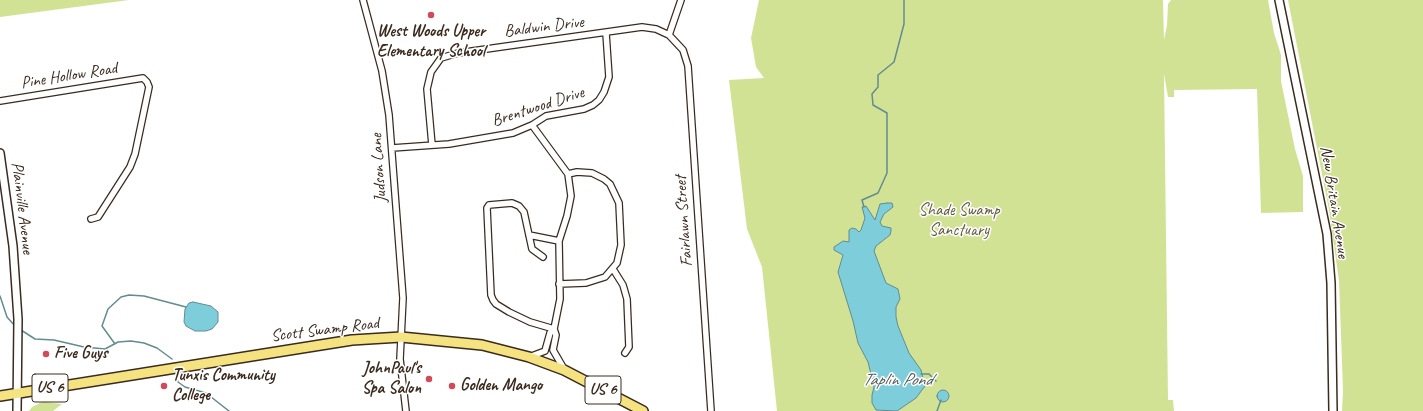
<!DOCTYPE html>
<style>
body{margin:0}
canvas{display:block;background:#fff}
</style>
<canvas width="1423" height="411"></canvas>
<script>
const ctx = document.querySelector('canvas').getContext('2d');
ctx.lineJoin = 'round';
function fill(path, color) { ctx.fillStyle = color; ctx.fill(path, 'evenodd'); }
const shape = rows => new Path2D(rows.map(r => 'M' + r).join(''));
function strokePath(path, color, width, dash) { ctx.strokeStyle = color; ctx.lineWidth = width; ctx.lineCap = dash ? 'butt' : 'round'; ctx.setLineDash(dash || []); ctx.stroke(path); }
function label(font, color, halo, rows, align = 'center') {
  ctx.font = font + ' Caveat,sans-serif'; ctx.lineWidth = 3; ctx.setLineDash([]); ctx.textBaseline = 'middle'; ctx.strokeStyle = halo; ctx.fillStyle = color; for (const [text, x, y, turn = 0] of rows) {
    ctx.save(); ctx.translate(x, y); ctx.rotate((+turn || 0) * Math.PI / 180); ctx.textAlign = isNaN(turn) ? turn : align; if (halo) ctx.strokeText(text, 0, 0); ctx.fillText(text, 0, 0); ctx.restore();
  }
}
fill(shape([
 [0,0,129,0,0,17],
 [759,0,1163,0,1164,40,1167,25,1168,4,1171,0,1268,0,1274,33,1281,55,1281,81,1295,149,1303,176,1303,212,1261,213,1257,89,1174,90,1174,97,1168,97,1164,74,1168,400,1173,400,1174,411,777,411,762,267,747,229,729,80,764,78,756,67,751,38],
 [1288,0,1423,0,1423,411,1342,411,1343,390,1339,281,1329,210],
 [40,403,44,402,62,404,53,411,29,411,32,407]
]), '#d2e295');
const water = shape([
 [887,203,892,203,893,207,884,214,880,222,882,226,891,228,891,231,890,235,876,246,874,251,886,283,898,289,900,299,896,307,896,317,898,326,909,353,921,370,925,386,916,398,897,411,876,410,872,403,872,395,874,387,868,362,858,343,853,321,838,272,843,255,834,250,834,247,843,241,849,242,849,230,852,228,856,229,859,232,861,230,865,218,862,207,866,206,875,220,880,204,887,203],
 [193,302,211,306,218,312,218,322,212,329,206,331,195,331,186,326,184,322,185,309,189,303,193,302],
 '937 396a6 6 0 1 1 12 0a6 6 0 1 1-12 0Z'
]);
fill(water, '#7ecddb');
strokePath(water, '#638c8f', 1);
strokePath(shape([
 [864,207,862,200,878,193,887,173,887,113,873,105,872,94,878,87,878,75,894,62,904,24,904,0],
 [0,296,7,317,15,326],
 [21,330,35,339,54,340,84,347,105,349,118,342,131,341,144,343,157,348,172,359],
 [115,344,102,326,108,309,121,297,129,295,144,296,186,307],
 [921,374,929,374,936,381],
 [176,376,178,382,185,387,206,393,229,411],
 [937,411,941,400]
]), '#638c8f', 1.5);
const minor = shape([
 [363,0,382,71,389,115,403,298,400,359,406,411],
 [669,35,681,0],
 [0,101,143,78,147,82,149,87,135,154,130,167,98,217,91,219],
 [532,125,568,174,571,196,567,216,559,241,560,299,554,329,556,335,553,350,564,369],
 [432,145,427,89,431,72,441,58,458,53,642,27,656,29,669,35,683,50,688,66,711,411],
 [392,148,449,144,513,133,532,125,546,116,584,109,593,105,599,100,604,92,609,77,606,33],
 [529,235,559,241],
 [543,257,532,249,524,212,519,206,512,203,489,205,487,208,491,295,493,300,496,304,509,312,530,322,554,329],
 [613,269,623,285,627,299,629,347,625,353],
 [559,284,586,283,605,277,617,263,621,245,619,203,610,184,604,179,592,173,577,172,568,174],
 [529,357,545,351,550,333,554,329]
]);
const tertiary = shape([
 [1279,0,1327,234,1331,283,1333,411]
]);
const secondary = shape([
 [0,153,13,246,18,319,17,411]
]);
const trunk = shape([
 [0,396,352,340,401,337,482,345,529,357,564,370,643,411]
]);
strokePath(minor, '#3b2a1e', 8);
strokePath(tertiary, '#3b2a1e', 10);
strokePath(secondary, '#3b2a1e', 10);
strokePath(trunk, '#3b2a1e', 12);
strokePath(minor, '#fff', 5.5);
strokePath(tertiary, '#fff', 7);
strokePath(secondary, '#fff', 7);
strokePath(trunk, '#f5e382', 9);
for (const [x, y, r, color] of [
 [431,15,4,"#d1495b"],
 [46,354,4,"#d1495b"],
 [429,379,4,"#d1495b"],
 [164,386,4,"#d1495b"],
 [452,386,4,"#d1495b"]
]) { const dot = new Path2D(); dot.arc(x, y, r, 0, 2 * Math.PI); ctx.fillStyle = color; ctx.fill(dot); strokePath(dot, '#fff', 1.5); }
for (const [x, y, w] of [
 [50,388,36],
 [603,390,36]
]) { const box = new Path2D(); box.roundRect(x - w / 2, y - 14, w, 28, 3); ctx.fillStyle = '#fff'; ctx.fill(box); strokePath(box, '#3b2a1e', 1); }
label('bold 16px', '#3b2a1e', null, [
 ["US 6",50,388],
 ["US 6",603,390]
]);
label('17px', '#3b2a1e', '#fff', [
 ["Baldwin Drive",544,27,-7],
 ["Pine Hollow Road",69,76,-9],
 ["Brentwood Drive",538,107,-18],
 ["Judson Lane",379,168,-94],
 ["New Britain Avenue",1334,202,81],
 ["Plainville Avenue",22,208,83],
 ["Fairlawn Street",684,221,-94],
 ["Scott Swamp Road",325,330,-7]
]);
label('bold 17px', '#3b2a1e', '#fff', [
 ["West Woods Upper",431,32,"center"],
 ["Elementary School",431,52,"center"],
 ["Five Guys",54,354],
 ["JohnPaul's",421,369,"right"],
 ["Spa Salon",421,389,"right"],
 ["Tunxis Community",172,376],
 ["College",172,396],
 ["Golden Mango",460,386]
], 'left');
label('17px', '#61583c', '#fff', [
 ["Shade Swamp",959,211],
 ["Sanctuary",959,231]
]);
label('italic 18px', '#4f5b57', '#fff', [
 ["Taplin Pond",897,380]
]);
</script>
